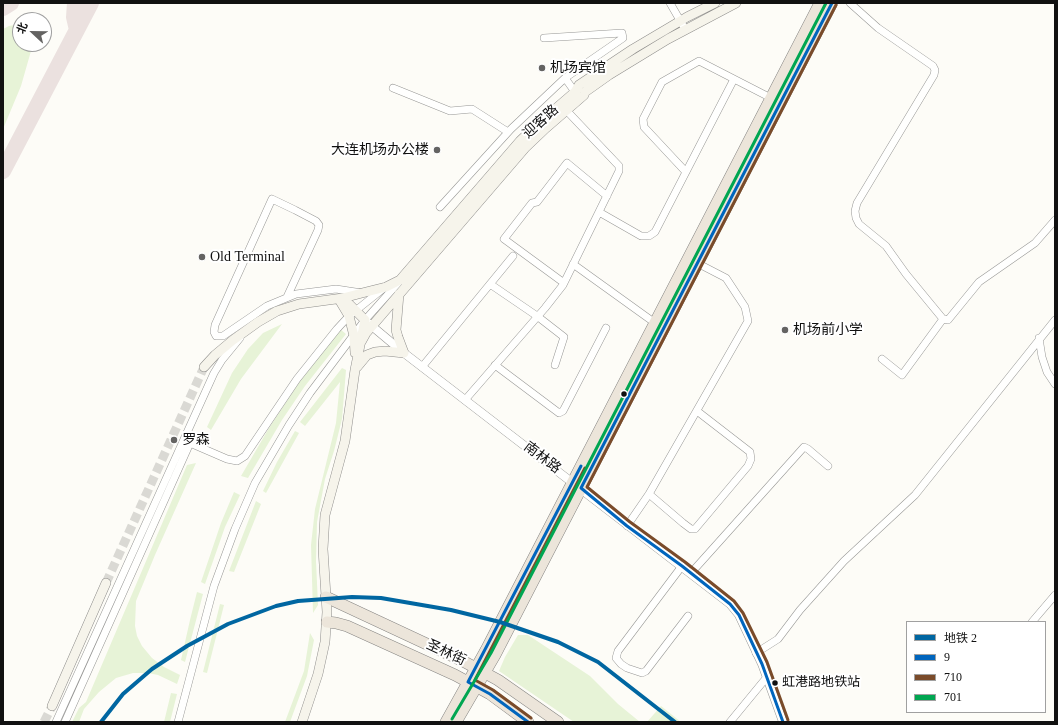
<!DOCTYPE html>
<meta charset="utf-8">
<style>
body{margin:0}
#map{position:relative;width:1058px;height:725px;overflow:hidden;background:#fdfcf7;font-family:"Times New Roman","Noto Sans SC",serif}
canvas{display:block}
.frame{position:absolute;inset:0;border:4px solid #111;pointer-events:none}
.legend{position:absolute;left:906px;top:621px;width:140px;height:92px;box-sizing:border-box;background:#fff;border:1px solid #a0a0a0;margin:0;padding:5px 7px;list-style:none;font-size:12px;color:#111}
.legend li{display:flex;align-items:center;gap:8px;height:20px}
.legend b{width:20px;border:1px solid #a0a0a0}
.north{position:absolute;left:12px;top:12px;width:40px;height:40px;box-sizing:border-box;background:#fff;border:1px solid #a0a0a0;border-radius:50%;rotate:292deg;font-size:11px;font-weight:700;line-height:16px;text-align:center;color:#111}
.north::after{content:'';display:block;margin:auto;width:14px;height:18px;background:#646362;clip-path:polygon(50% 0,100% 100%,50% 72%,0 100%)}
</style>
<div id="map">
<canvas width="1058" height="725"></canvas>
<div class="frame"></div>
<ul class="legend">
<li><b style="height:5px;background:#0066a1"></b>地铁 2</li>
<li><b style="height:5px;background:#0065bd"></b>9</li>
<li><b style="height:5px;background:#7a4b2a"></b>710</li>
<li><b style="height:5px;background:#00a651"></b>701</li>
</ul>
<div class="north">北</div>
</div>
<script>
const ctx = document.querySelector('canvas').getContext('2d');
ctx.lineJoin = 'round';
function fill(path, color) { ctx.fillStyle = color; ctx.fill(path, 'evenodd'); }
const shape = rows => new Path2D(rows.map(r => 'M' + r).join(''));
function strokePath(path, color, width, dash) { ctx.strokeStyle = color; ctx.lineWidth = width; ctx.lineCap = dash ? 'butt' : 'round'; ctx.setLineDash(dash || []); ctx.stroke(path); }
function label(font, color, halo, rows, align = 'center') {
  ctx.font = font + ' "Times New Roman","Noto Sans SC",serif'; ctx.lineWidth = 4; ctx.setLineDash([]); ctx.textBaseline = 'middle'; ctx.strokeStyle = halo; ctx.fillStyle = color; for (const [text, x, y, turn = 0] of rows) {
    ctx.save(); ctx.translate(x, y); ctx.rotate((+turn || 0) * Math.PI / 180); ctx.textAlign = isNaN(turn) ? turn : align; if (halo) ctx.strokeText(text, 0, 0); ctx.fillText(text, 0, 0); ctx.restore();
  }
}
fill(shape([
 [20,24,20,44,33,44,21,86,3,129,3,29,9,26],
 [282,324,241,379,211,430,207,427,232,373,248,349,263,333],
 [340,329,346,334,305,386,282,420,248,478,241,476,269,428,304,375],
 [342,368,346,370,342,419,334,451,325,479,317,522,316,561,318,605,313,613,311,545,315,509,336,423,340,382,305,426,300,422],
 [295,431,299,433,266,493,263,491,277,462],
 [196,463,155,555,136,601,135,626,137,636,142,646,152,658,164,667,180,675,177,684,158,675,148,673,133,673,116,678,99,692,84,709,79,722,72,722,79,708,86,702,187,465],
 [234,492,240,495,225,527,205,584,201,582,221,523],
 [256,501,261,504,234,572,229,571],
 [197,592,203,594,185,662,181,660,190,620],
 [220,604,224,605,207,673,203,672],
 [310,633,314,640,307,676,290,722,285,722,304,671],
 [518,635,528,635,590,676,618,704,640,722,574,722,499,671,505,657],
 [171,693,177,694,170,722,164,722],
 [661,706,681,722,647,722]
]), '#e7f3d7');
strokePath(shape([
 [75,3,74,17,77,30],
 [3,8,11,3],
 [3,171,91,3]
]), '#ebe1df', 16);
strokePath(shape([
 [106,583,204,367],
 [44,722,52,706]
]), '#dad9d4', 9, [9, 4.5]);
const minor = shape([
 [670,3,685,29],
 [850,3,878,28,933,66,935,70,934,75,857,203,855,211,856,218,859,224,886,246,906,274,943,319,948,320,979,282,1035,243,1055,220],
 [565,78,575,92],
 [393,88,450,111,472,109,508,132],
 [686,172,644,127,643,119,662,82,699,61,771,98],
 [440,207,511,129,565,78,623,38,622,33,544,38],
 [599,212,641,236,649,236,655,232,734,79],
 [573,264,655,323],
 [564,283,504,239,532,203,537,202,567,163,607,196],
 [490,284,537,316,564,337,555,365],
 [287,297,318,230,319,225,316,221,295,210,272,199,215,325,214,332,216,336,223,336,267,306,296,294,336,289,362,293],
 [1039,338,1042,357,1047,372,1055,384],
 [882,359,902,375,943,319],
 [495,365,559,413,563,411,606,328],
 [422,367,513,256],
 [465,400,545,308,563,285,619,171,619,166,566,110],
 [649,494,683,523,691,529,695,529,748,466,751,459,750,452,697,411],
 [627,526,649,494,748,321,745,307,726,278,697,263],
 [682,566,618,651,616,658,621,664,627,668,642,673,646,671,688,616],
 [691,573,804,447,808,449,828,466],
 [1032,622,1055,595],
 [756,653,778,639,800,610,844,561,915,495,1055,320],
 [56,722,214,373,222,360,240,338],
 [65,722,190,443,227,459,237,461,245,456,297,379,337,329,349,316,384,288],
 [178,722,214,586,235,529,255,483,289,425,310,393,365,320,399,282],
 [730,722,767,677]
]);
const tertiary = shape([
 [367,322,404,353,730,604,739,615,762,664,783,722]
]);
const secondary = shape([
 [340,301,349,316,354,336,355,353],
 [361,342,366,333,525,148,546,128,584,95,585,92,609,75,668,39,736,3],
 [204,367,215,355,233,340,258,322,277,311,299,304,343,298,362,293,386,287,400,280,520,141,539,123,575,92,579,85,633,49,687,17,715,3],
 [357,367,367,355,375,352,385,351,404,353,398,337,396,330,399,294],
 [52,706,106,583],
 [302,722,318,674,325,642,327,612,323,549,325,515,345,441,355,370,365,320,343,298]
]);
const trunk = shape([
 [326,597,461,660,498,680,558,722],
 [327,622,336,623,347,626,455,675,490,694,528,722],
 [446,722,486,650,820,3],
 [456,722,495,655,832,3]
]);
strokePath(minor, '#979795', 8);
strokePath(tertiary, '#979795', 9);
strokePath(secondary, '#8e8d8b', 10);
strokePath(trunk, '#858482', 12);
strokePath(minor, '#fffffe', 7);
strokePath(tertiary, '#fffffe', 8);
strokePath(secondary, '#f6f4eb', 9);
strokePath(trunk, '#ece5da', 11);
strokePath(shape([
 [528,722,490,694,468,682,581,466],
 [783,722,762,664,739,615,730,604,682,566,627,526,581,488,832,3]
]), '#0065bd', 3);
strokePath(shape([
 [531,718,493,690,475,680,585,468],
 [788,720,767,662,743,613,734,601,685,562,630,522,587,487,836,5]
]), '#7a4b2a', 3);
strokePath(shape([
 [452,719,491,653,826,3]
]), '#00a651', 3);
strokePath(shape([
 [101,722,123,694,152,669,187,646,228,624,276,606,298,601,352,597,381,598,451,610,500,622,558,642,598,662,675,722]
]), '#0066a1', 4);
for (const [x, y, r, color] of [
 [542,68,4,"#646362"],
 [437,150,4,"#646362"],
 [202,257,4,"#646362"],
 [785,330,4,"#646362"],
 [624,394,3.5,"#111"],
 [174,440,4,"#646362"],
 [775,683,3.5,"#111"]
]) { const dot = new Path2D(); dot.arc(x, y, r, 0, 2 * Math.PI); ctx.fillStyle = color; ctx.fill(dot); strokePath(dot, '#fff', 1.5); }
label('13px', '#111', '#fff', [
 ["虹港路地铁站",782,683]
], 'left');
label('14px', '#111', '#fff', [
 ["机场宾馆",550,68],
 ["大连机场办公楼",429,150,"right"],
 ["Old Terminal",210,257],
 ["机场前小学",793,330],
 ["罗森",182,440]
], 'left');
label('14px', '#111', '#fff', [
 ["迎客路",541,122,-42],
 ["南林路",542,458,37],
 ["圣林街",446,653,25]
]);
</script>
